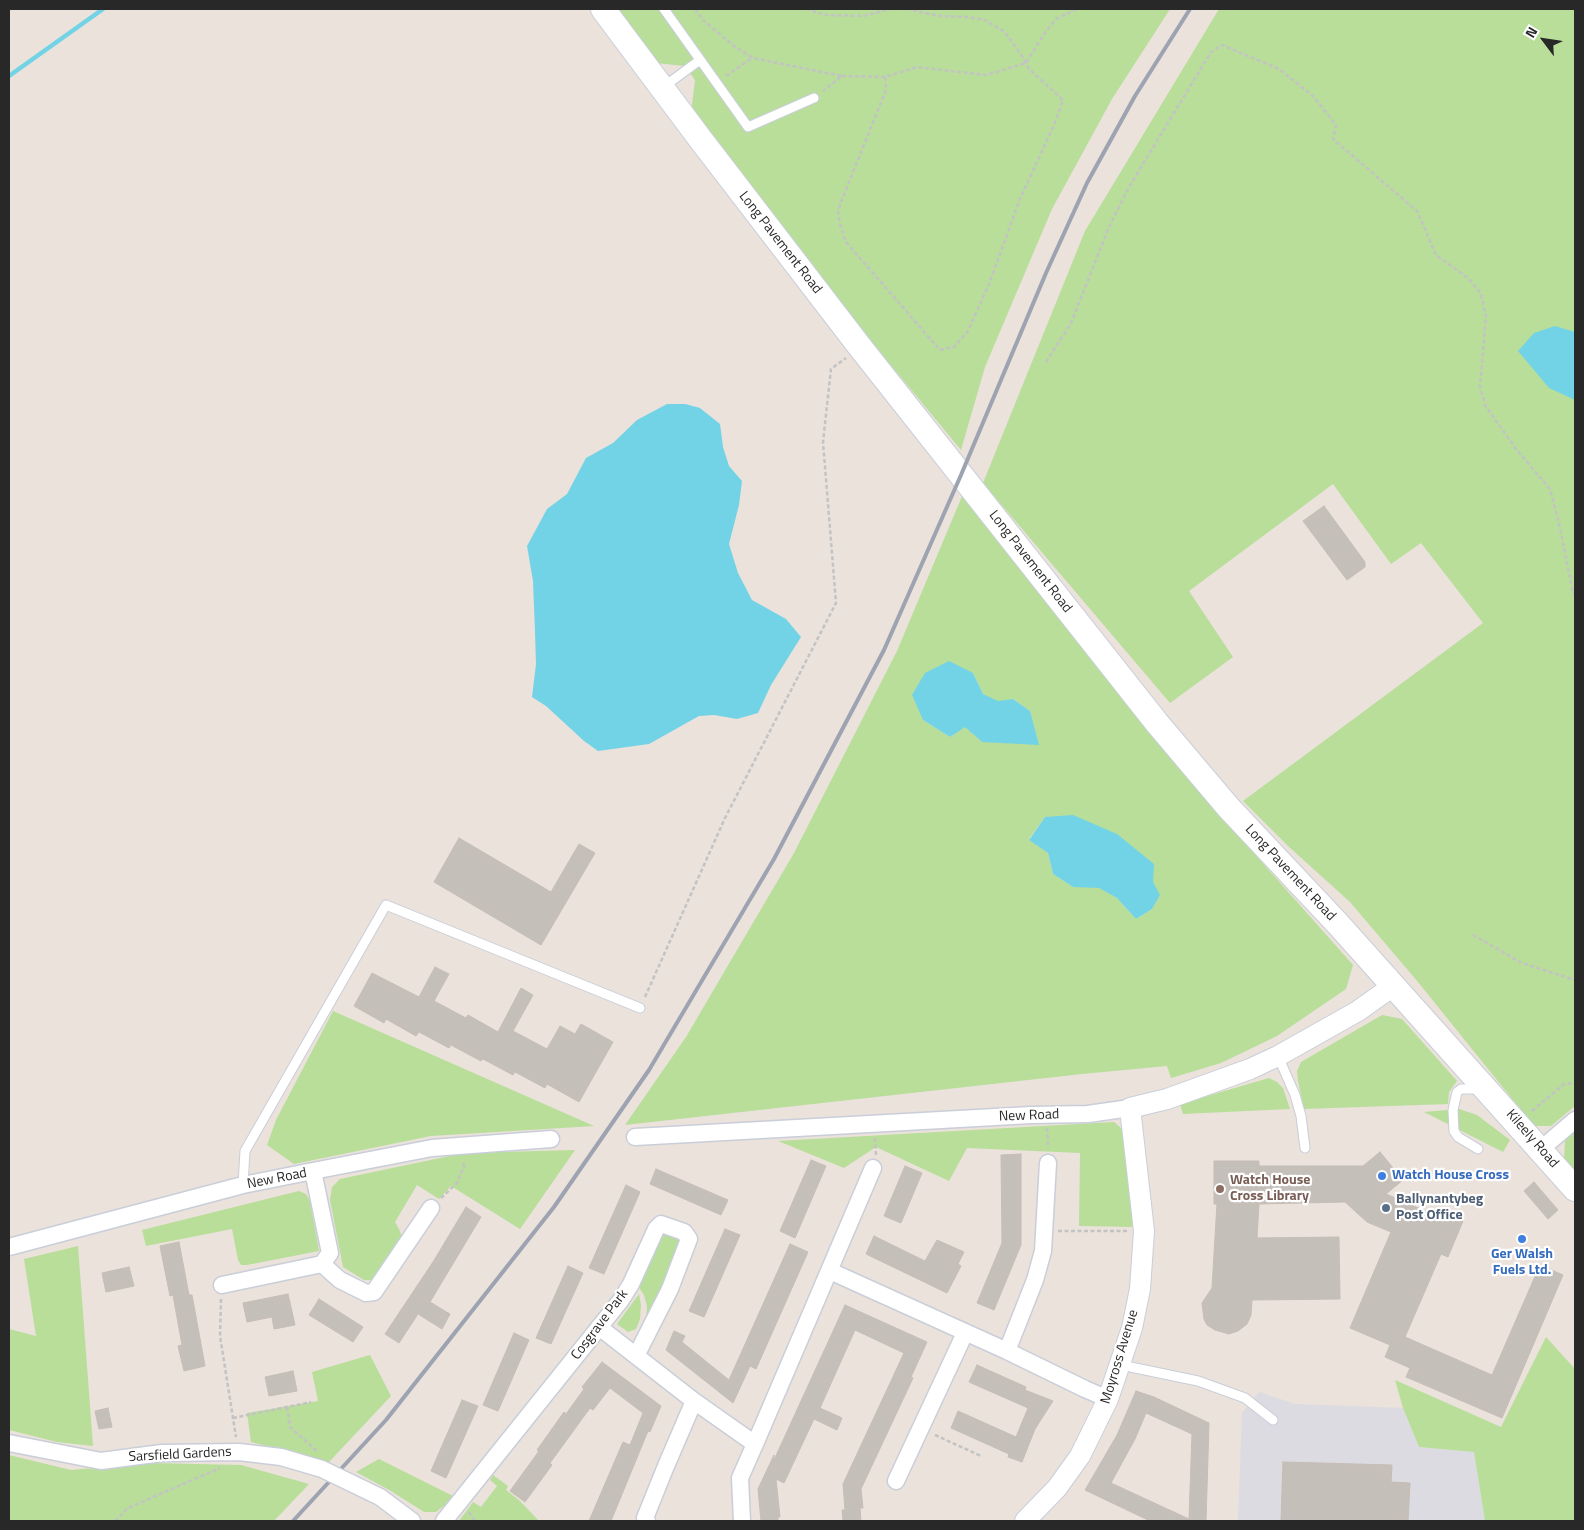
<!DOCTYPE html>
<html>
<head>
<meta charset="utf-8">
<style>
  body { margin:0 }
  #map { position:relative; width:1584px; height:1530px; overflow:hidden; background:#eae2db; font-family:"Titillium Web",sans-serif }
  canvas { display:block }
  .frame { position:absolute; inset:0; border:10px solid #282828; pointer-events:none }
  .north { position:absolute; left:1519px; top:15px; width:50px; height:50px; -webkit-text-stroke:4px #fff; paint-order:stroke; rotate:301deg; font-size:14px; font-weight:700; line-height:20px; text-align:center; color:#282828 }
  .north::after { content:''; display:block; margin:auto; width:18px; height:22px; background:#282828; clip-path:polygon(50% 0,100% 100%,50% 72%,0 100%) }
</style>
</head>
<body>
<div id="map">
<canvas width="1584" height="1530"></canvas>
<div class="frame"></div>
<div class="north">N</div>
</div>
<script>
const ctx = document.querySelector('canvas').getContext('2d');
ctx.lineJoin = 'round';
function paint(path, color) {
  ctx.fillStyle = color;
  ctx.fill(path, 'evenodd');
}
function toPath(rows) {
  const path = new Path2D();
  for (const r of rows) {
    path.moveTo(r[0], r[1]);
    for (let i = 2; i < r.length; i += 2) path.lineTo(r[i], r[i + 1]);
  }
  return path;
}
function trace(path, color, width, dash) {
  ctx.strokeStyle = color;
  ctx.lineWidth = width;
  ctx.lineCap = dash ? 'butt' : 'round';
  ctx.setLineDash(dash || []);
  ctx.stroke(path);
}
function drawText(font, color, halo, rows, align = 'center') {
  ctx.font = font + ' "Titillium Web",sans-serif';
  ctx.lineWidth = 4.5;
  ctx.setLineDash([]);
  ctx.textBaseline = 'middle';
  ctx.strokeStyle = halo;
  ctx.fillStyle = color;
  for (const [text, x, y, turn = 0] of rows) {
    ctx.save();
    ctx.translate(x, y);
    ctx.rotate((+turn || 0) * Math.PI / 180);
    ctx.textAlign = isNaN(turn) ? turn : align;
    if (halo) ctx.strokeText(text, 0, 0);
    ctx.fillText(text, 0, 0);
    ctx.restore();
  }
}
paint(toPath([
  [1259,1392,1295,1404,1403,1408,1419,1447,1474,1452,1485,1521,1238,1521,1242,1413]
]), '#dcdbe2');
paint(toPath([
  [618,9,1170,9,1112,99,1052,209,985,367,961,450,832,294,691,113,695,80,685,66,655,63],
  [1219,9,1575,9,1575,1106,1551,1126,1534,1126,1418,982,1350,902,1288,846,1243,801,1483,623,1421,543,1391,564,1333,484,1189,591,1233,657,1170,703,983,483,1085,231],
  [963,494,1196,788,1353,965,1346,989,1277,1036,1221,1063,1171,1078,1167,1066,1082,1074,625,1125,686,1037,794,853,897,651],
  [973,673,983,694,998,702,1013,699,1030,711,1033,726,982,742,965,726,950,737,923,720],
  [1045,817,1152,909,1136,919,1117,898,1099,887,1073,887,1053,874,1048,853,1029,839],
  [333,1011,594,1126,431,1136,294,1164,267,1145,276,1120],
  [1382,1015,1402,1019,1457,1081,1449,1092,1448,1104,1304,1109,1298,1081,1297,1071,1301,1062],
  [1269,1078,1277,1082,1283,1088,1290,1109,1183,1114,1180,1104],
  [1459,1109,1477,1115,1510,1140,1503,1152,1424,1112],
  [1114,1122,1128,1134,1135,1198,1132,1227,1079,1226,1080,1153,967,1148,949,1181,876,1147,844,1168,778,1141],
  [1575,1130,1575,1175,1564,1161,1565,1141],
  [575,1150,520,1229,451,1186,439,1199,417,1185,395,1222,399,1229,402,1237,373,1280,364,1280,343,1267,330,1200,332,1187,340,1179,464,1153],
  [299,1191,306,1194,310,1201,319,1251,247,1265,241,1265,238,1260,232,1229,146,1246,142,1230],
  [662,1234,674,1237,681,1243,646,1322,647,1306,644,1295,638,1286],
  [78,1246,93,1446,57,1442,9,1430,9,1329,36,1336,24,1259],
  [639,1294,641,1305,640,1319,636,1329,628,1332,617,1324],
  [1546,1337,1575,1369,1575,1521,1485,1521,1474,1452,1419,1447,1403,1408,1395,1380,1501,1427],
  [370,1355,391,1396,329,1462,251,1442,247,1413,318,1401,312,1372],
  [9,1455,71,1470,151,1463,241,1465,309,1484,274,1521,9,1521],
  [379,1459,455,1497,436,1512,424,1512,391,1491,356,1472],
  [493,1475,508,1486,506,1490,519,1500,539,1521,459,1521,473,1502,481,1507,497,1486,490,1480]
]), '#b8de9a');
paint(toPath([
  [1555,326,1575,332,1575,400,1549,388,1518,351,1534,333],
  [667,404,685,404,700,408,720,424,723,447,729,466,742,481,739,505,729,544,738,573,752,600,786,619,801,637,771,685,758,713,737,719,714,715,699,716,649,744,598,751,584,741,546,706,532,697,536,664,535,632,533,581,527,546,547,509,567,494,586,458,613,443,637,420],
  [949,661,973,673,983,694,998,701,1013,699,1030,711,1039,745,982,742,965,727,950,737,923,720,912,695,925,673],
  [1073,815,1117,834,1154,864,1153,882,1160,895,1152,909,1136,919,1117,898,1099,888,1073,887,1053,874,1048,853,1029,840,1045,817]
]), '#73d3e6');
trace(toPath([
  [9,76,103,9]
]), '#73d3e6', 4.5);
const building = toPath([
  [1324,506,1365,562,1365,567,1347,580,1303,521,1324,506],
  [459,838,551,892,579,844,595,853,541,945,434,882,459,838],
  [435,967,449,974,434,1001,466,1018,468,1015,498,1032,521,988,533,995,513,1031,547,1049,560,1026,575,1034,581,1024,613,1042,579,1102,547,1084,545,1088,515,1072,513,1075,483,1059,481,1061,451,1045,449,1048,419,1032,416,1036,386,1019,384,1023,354,1006,372,973,419,997,435,967],
  [1380,1152,1403,1180,1386,1194,1432,1214,1434,1209,1463,1221,1448,1257,1441,1254,1405,1337,1492,1375,1540,1265,1563,1275,1502,1418,1406,1377,1410,1368,1385,1357,1390,1345,1350,1328,1391,1232,1367,1222,1345,1202,1259,1204,1257,1238,1339,1237,1340,1299,1252,1300,1251,1315,1247,1324,1238,1331,1229,1334,1215,1330,1207,1325,1204,1319,1202,1303,1212,1288,1217,1204,1214,1204,1214,1161,1259,1161,1259,1166,1363,1166,1380,1152],
  [1021,1154,1021,1245,994,1310,977,1303,1002,1243,1001,1155,1021,1154],
  [811,1160,826,1166,795,1238,780,1231,811,1160],
  [905,1166,922,1173,901,1223,884,1216,905,1166],
  [656,1169,728,1200,721,1215,650,1184,656,1169],
  [1534,1182,1558,1210,1548,1219,1524,1191,1534,1182],
  [626,1185,640,1192,604,1274,589,1268,626,1185],
  [466,1207,481,1217,430,1302,450,1314,442,1329,418,1314,399,1343,385,1334,433,1262,466,1207],
  [725,1229,740,1235,704,1317,689,1311,725,1229],
  [874,1236,925,1261,937,1240,964,1252,958,1264,961,1266,947,1293,866,1254,874,1236],
  [179,1242,189,1295,192,1295,205,1366,184,1371,178,1346,182,1345,173,1295,170,1296,160,1246,179,1242],
  [790,1244,808,1252,756,1369,750,1366,733,1403,666,1350,674,1331,685,1336,682,1342,729,1380,790,1244],
  [568,1266,583,1273,551,1344,536,1338,568,1266],
  [129,1267,134,1286,106,1292,102,1273,129,1267],
  [288,1294,295,1325,274,1329,272,1317,247,1322,243,1303,288,1294],
  [319,1299,363,1327,353,1342,309,1315,319,1299],
  [845,1305,927,1342,911,1377,913,1378,861,1489,863,1508,860,1508,861,1521,843,1521,842,1510,845,1510,843,1484,904,1353,855,1330,820,1408,842,1418,837,1430,814,1419,784,1483,776,1479,780,1517,778,1517,778,1521,761,1521,758,1489,774,1455,774,1460,845,1305],
  [514,1333,529,1340,498,1411,483,1405,514,1333],
  [602,1362,661,1406,650,1432,648,1431,611,1521,589,1521,623,1442,630,1445,643,1413,610,1388,593,1410,590,1408,550,1463,552,1465,525,1502,510,1491,539,1451,537,1450,564,1412,566,1414,584,1389,582,1387,602,1362],
  [977,1365,1026,1387,1025,1390,1053,1401,1035,1429,1022,1462,1008,1457,1009,1454,951,1428,958,1411,1016,1437,1028,1408,969,1382,977,1365],
  [293,1371,297,1391,269,1396,265,1377,293,1371],
  [1136,1391,1154,1397,1209,1423,1206,1521,1150,1521,1085,1490,1117,1435,1136,1391],
  [1146,1413,1192,1434,1189,1519,1111,1483,1135,1439,1146,1413],
  [462,1400,478,1406,446,1478,431,1471,462,1400],
  [108,1408,112,1427,99,1429,95,1411,108,1408],
  [1283,1462,1392,1465,1391,1482,1410,1483,1408,1521,1281,1521,1283,1462]
]);
paint(building, '#c5bfba');
trace(building, '#c5bdb5', 1);
const service = toPath([
  [664,9,748,127,814,98],
  [662,88,700,60],
  [1278,1056,1295,1095,1301,1116,1305,1148],
  [1478,1149,1458,1137,1454,1131,1453,1110,1457,1092,1461,1089,1480,1089],
  [243,1185,245,1151,386,905,640,1008],
  [1121,1365,1198,1381,1245,1398,1273,1420]
]);
const minor = toPath([
  [635,1137,1031,1115,1088,1114,1130,1108],
  [1541,1149,1575,1120],
  [9,1247,243,1185,313,1171,432,1148,551,1139],
  [322,1264,340,1280,366,1293,374,1292,431,1208],
  [830,1271,1007,1351,1085,1389,1108,1399],
  [222,1285,322,1264,330,1253,313,1171],
  [599,1327,694,1401,755,1444,873,1168],
  [1007,1351,1035,1280,1043,1251,1048,1163],
  [9,1443,101,1461,162,1453,239,1452,281,1457,322,1469],
  [896,1481,965,1333],
  [349,1482,380,1497,412,1521],
  [444,1521,621,1300,631,1284,656,1229,661,1224,684,1232,689,1239,670,1289,636,1356],
  [647,1521,645,1518,666,1466,694,1401],
  [742,1521,740,1478,755,1444]
]);
const tertiary = toPath([
  [1025,1521,1057,1488,1080,1456,1108,1399,1132,1328,1140,1289,1144,1231,1130,1108,1167,1099,1250,1069,1278,1056,1358,1011,1393,986]
]);
const secondary = toPath([
  [603,9,701,140,860,347,1157,723,1228,807,1338,924,1575,1189]
]);
trace(service, '#c9ced9', 11);
trace(minor, '#c9ced9', 19);
trace(tertiary, '#c9ced9', 22);
trace(secondary, '#c9ced9', 26);
trace(toPath([
  [695,9,704,21,734,46,753,58,842,76,823,91],
  [806,9,826,15,863,16,891,9],
  [726,76,752,58],
  [842,76,885,77,917,67,986,75,1026,63,1044,34,1056,19,1077,9],
  [885,77,886,90,841,202,838,213,840,224,846,242,940,350,954,347,968,331,989,284,1020,199,1054,125,1063,100,1029,69,1022,56,1005,32,985,20,967,17,939,16,907,9],
  [1046,362,1071,323,1109,227,1129,187,1211,52,1222,45,1279,69,1314,97,1336,125,1333,139,1417,211,1436,255,1468,278,1481,294,1486,316,1480,387,1486,407,1517,450,1550,489,1559,523,1573,593,1575,596],
  [1473,935,1522,963,1575,980],
  [645,997,725,818,836,603,823,442,831,369,846,358],
  [1532,1111,1564,1084,1575,1083],
  [1047,1128,1048,1148],
  [875,1138,876,1155],
  [441,1198,457,1183,464,1166,463,1161],
  [1058,1231,1128,1231],
  [221,1299,220,1336,236,1437],
  [287,1407,290,1427,318,1452],
  [233,1418,311,1402],
  [935,1435,981,1456],
  [469,1512,475,1521],
  [115,1521,128,1508,220,1468]
]), '#c3c3c3', 2.5, [4, 2.5]);
trace(service, '#fff', 9);
trace(minor, '#fff', 16);
trace(tertiary, '#fff', 20);
trace(secondary, '#fff', 24);
trace(toPath([
  [293,1521,386,1420,554,1207,649,1070,774,859,884,650,961,475,1046,273,1087,183,1135,96,1190,9]
]), '#9ea3b1', 4);
const minorBridge = toPath([
  [322,1469,349,1482]
]);
trace(minorBridge, '#c9ced9', 19, []);
trace(minorBridge, '#fff', 16);
for (const [x, y, r, color] of [
  [1382,1176,5,"#3f7fe0"],
  [1220,1189,5,"#8d6e63"],
  [1386,1208,5,"#5c6f8a"],
  [1522,1239,5,"#3f7fe0"]
]) {
  const dot = new Path2D();
  dot.arc(x, y, r, 0, 2 * Math.PI);
  ctx.fillStyle = color;
  ctx.fill(dot);
  trace(dot, '#fff', 2);
}
drawText('14px', '#282828', '#fff', [
  ["Long Pavement Road",780,243,52],
  ["Long Pavement Road",1030,562,52],
  ["Long Pavement Road",1290,873,47],
  ["New Road",1029,1116,-2],
  ["Kileely Road",1532,1139,49],
  ["New Road",277,1179,-11],
  ["Cosgrave Park",600,1325,-53],
  ["Moyross Avenue",1120,1357,-73],
  ["Sarsfield Gardens",180,1455,-3]
]);
drawText('bold 14px', '#366cbe', '#fff', [
  ["Watch House Cross",1392,1176],
  ["Ger Walsh",1522,1255,"center"],
  ["Fuels Ltd.",1522,1271,"center"]
], 'left');
drawText('bold 14px', '#785e54', '#fff', [
  ["Watch House",1230,1181],
  ["Cross Library",1230,1197]
], 'left');
drawText('bold 14px', '#4e5e75', '#fff', [
  ["Ballynantybeg",1396,1200],
  ["Post Office",1396,1216]
], 'left');
</script>
</body>
</html>
